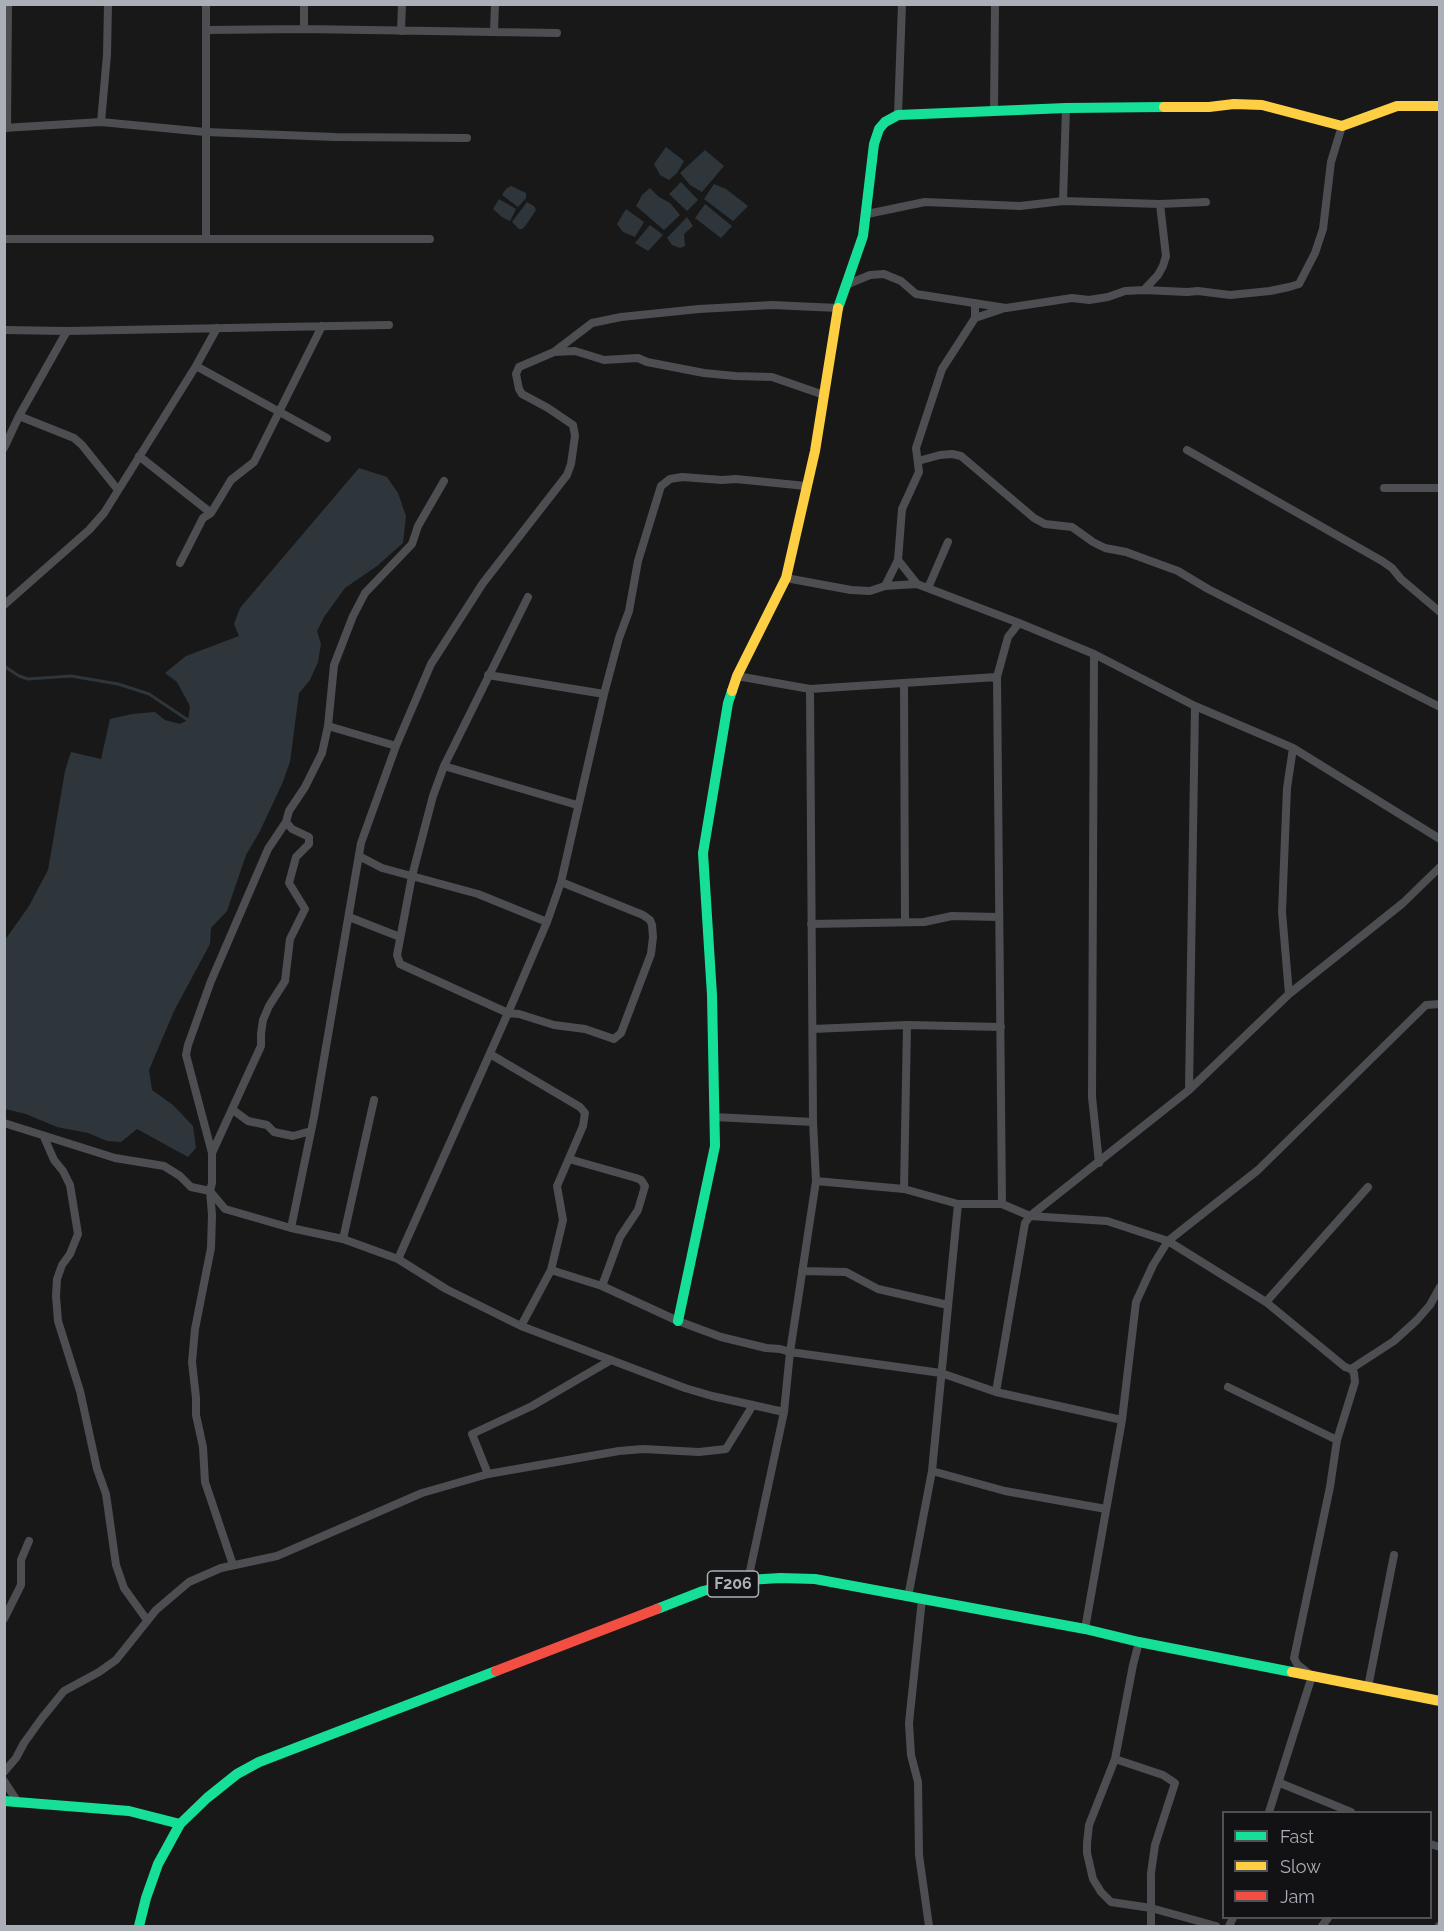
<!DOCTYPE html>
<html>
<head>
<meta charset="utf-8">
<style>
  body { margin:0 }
  #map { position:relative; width:1444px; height:1931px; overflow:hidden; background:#181818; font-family:Raleway,sans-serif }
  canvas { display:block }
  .frame { position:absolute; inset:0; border:6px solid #abafb8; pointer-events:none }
  .legend { position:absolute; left:1222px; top:1811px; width:210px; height:108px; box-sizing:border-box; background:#121214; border:2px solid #4f5156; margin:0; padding:8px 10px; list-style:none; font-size:18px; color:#abafb8 }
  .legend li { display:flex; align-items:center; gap:12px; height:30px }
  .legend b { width:30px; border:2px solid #4f5156 }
</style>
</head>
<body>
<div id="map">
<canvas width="1444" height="1931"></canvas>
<div class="frame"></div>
<ul class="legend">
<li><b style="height:8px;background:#16e098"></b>Fast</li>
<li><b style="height:8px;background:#ffcf43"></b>Slow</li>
<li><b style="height:8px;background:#f24e42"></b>Jam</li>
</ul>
</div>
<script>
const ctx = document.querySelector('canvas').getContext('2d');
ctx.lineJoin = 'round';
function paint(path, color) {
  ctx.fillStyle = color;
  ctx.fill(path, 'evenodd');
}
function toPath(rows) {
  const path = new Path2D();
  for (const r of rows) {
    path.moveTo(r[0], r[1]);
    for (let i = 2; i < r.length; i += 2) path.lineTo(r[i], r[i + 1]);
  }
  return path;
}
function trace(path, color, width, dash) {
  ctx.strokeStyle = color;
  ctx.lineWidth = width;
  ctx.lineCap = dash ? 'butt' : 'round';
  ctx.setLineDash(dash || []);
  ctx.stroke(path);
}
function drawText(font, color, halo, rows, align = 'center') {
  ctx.font = font + ' Raleway,sans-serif';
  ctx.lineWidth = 6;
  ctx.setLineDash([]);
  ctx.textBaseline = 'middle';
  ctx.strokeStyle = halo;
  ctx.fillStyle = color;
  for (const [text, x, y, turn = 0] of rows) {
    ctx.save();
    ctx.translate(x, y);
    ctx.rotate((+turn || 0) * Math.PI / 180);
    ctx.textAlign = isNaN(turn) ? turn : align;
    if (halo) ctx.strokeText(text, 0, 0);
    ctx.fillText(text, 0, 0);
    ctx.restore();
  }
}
paint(toPath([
  [666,147,684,161,677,173,669,180,660,175,654,164],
  [705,150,724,166,702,192,690,185,680,173],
  [681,182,698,200,687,211,669,194],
  [714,184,726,189,748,206,733,221,704,199],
  [511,186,526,193,526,198,518,207,502,195,506,189],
  [650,188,659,197,670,203,680,215,664,230,636,206,642,195],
  [499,199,516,209,510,221,502,217,493,209],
  [527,202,534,206,536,210,526,225,522,229,519,229,512,222],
  [705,204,732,226,721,238,695,218],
  [626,209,644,222,635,237,623,232,617,224],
  [687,217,693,226,684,234,685,246,680,248,672,245,667,238],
  [650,225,663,235,648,251,635,243],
  [359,468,387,477,398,493,406,516,403,543,377,566,345,588,324,617,317,631,321,644,318,662,310,680,299,693,290,762,282,784,260,831,246,855,227,911,211,928,210,944,174,1011,149,1070,152,1090,173,1105,193,1126,196,1148,188,1157,137,1129,121,1142,107,1141,88,1133,57,1127,26,1114,5,1109,5,940,29,906,48,870,65,771,71,752,101,759,110,719,132,714,155,712,165,720,180,724,188,720,190,706,177,682,165,673,186,656,239,636,234,624,240,608]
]), '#2e363b');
trace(toPath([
  [4,666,19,676,28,679,71,676,118,684,149,694,188,720]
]), '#2e363b', 3);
trace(toPath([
  [304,29,304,4],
  [206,30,304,29,557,33],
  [401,31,402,4],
  [494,31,495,4],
  [994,111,995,4],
  [898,115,902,4],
  [101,122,107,55,108,4],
  [4,128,101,122,205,132,335,137,467,138],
  [7,128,8,4],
  [1063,201,1066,108],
  [867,214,925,202,1020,206,1063,201,1160,204,1206,202],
  [206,238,206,4],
  [4,239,430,239],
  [848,284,870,275,884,274,901,281,916,294,1006,308,1072,298,1089,300,1108,297,1125,291,1144,290,1187,292,1198,291,1230,295,1270,291,1289,287,1299,284,1315,253,1323,229,1331,162,1342,126],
  [1144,290,1158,275,1163,266,1166,256,1160,204],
  [975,318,1002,309],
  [4,330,67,331,389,325],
  [554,352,575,351,604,360,638,358,647,362,704,373,735,376,772,377,824,395],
  [196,366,327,438],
  [19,416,74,438,82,445,118,490],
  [4,448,19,416,67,331],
  [1187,450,1382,561,1392,568,1401,579,1440,612],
  [139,456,211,513],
  [918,461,940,455,952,454,961,456,1034,518,1045,524,1072,527,1093,542,1105,548,1126,552,1178,571,1208,589,1440,707],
  [444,481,418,526,412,544,365,593,353,616,334,665,328,726,322,753,305,787,289,811,286,822,268,849,211,981,188,1045,186,1055,212,1153,212,1183,210,1191,225,1209,291,1228,343,1239,398,1259,446,1289,521,1326,685,1388,712,1396,784,1412],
  [1384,488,1440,488],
  [898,560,917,584],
  [180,563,203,518,211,513,231,480,254,462,322,326],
  [786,578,851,590,870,591,885,586,917,584,1019,623,1094,654,1195,706,1293,748,1440,839],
  [885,586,898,560,902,509,919,472,916,448,942,369,975,318,975,303],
  [928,588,948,542],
  [528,597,444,766,433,796,412,876,397,955,400,964,508,1013,519,1014,554,1025,585,1029,614,1039,621,1033,651,954,653,937,652,925,650,920,643,915,561,882],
  [4,605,89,530,104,513,196,366,217,328],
  [1094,654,1092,1097,1099,1163],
  [488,675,604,694],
  [737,676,810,689,997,677],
  [904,683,905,921],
  [328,726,396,746],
  [444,766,577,805],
  [359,856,382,868,478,894,547,922],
  [349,917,400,937],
  [811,924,924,922,952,916,999,917],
  [1289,994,1282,912,1287,788,1293,748],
  [813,1029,907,1025,1001,1027],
  [490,1054,580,1107,585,1113,583,1126,557,1186,563,1220,551,1270,521,1326],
  [1189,1090,1195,706],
  [233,1110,248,1121,267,1125,274,1132,293,1136,311,1131],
  [714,1117,813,1122],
  [4,1123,115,1158,164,1166,180,1176,191,1187,210,1191,212,1215,211,1248,195,1329,192,1362,196,1398,196,1415,203,1447,205,1482,233,1565],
  [44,1137,54,1160,63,1171,70,1185,78,1234,70,1254,62,1265,57,1279,56,1296,58,1321,80,1391,97,1469,106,1494,116,1565,124,1588,147,1620],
  [212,1153,261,1046,261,1034,263,1020,269,1006,285,981,290,939,305,909,289,883,296,857,309,844,309,837,292,829,286,822],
  [569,1159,636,1178,641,1180,645,1186,638,1210,620,1237,602,1286],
  [816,1181,904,1189,958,1204,1002,1204,1030,1216,1107,1221,1168,1241,1266,1302,1345,1367,1351,1369,1354,1373,1355,1382,1337,1440,1330,1487,1294,1658,1297,1664,1312,1676,1269,1812],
  [904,1189,907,1025],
  [1002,1204,997,677,1008,637,1019,623],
  [291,1228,314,1117,361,843,396,746,431,664,483,583,567,475,571,464,575,436,573,425,548,408,522,394,519,389,516,374,519,367,554,352,592,323,621,317,699,309,772,305,838,308],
  [343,1239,374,1100],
  [398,1259,508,1013,547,922,561,882,604,694,619,638,629,611,638,561,661,486,670,479,682,477,722,480,736,479,806,486],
  [551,1270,602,1286,678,1321,721,1337,766,1348,780,1349,790,1352,941,1373,996,1392,1122,1420],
  [802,1271,846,1272,878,1289,948,1305],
  [1266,1302,1368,1187],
  [1351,1369,1394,1341,1417,1320,1430,1305,1440,1287],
  [1228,1387,1337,1440],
  [996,1392,1025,1223,1030,1216,1189,1090,1289,994,1403,903,1440,867],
  [932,1471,1005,1491,1106,1509],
  [488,1474,472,1434,532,1406,611,1360],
  [748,1580,784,1412,790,1352,816,1181,813,1122,810,689],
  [908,1597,932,1471,958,1204],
  [922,1599,909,1723,911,1755,918,1782,919,1855,929,1926],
  [4,1619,21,1585,21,1560,29,1541],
  [1085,1629,1122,1420,1136,1302,1153,1265,1168,1241,1258,1170,1426,1005,1440,1004],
  [1139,1642,1133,1665,1115,1759,1163,1775,1175,1783,1155,1845,1151,1873,1151,1926],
  [1368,1687,1394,1555],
  [1115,1759,1089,1825,1087,1843,1087,1853,1093,1879,1101,1892,1111,1902,1151,1908,1216,1926],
  [4,1772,16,1758,24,1743,42,1718,64,1691,99,1672,116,1660,156,1610,189,1582,221,1568,277,1556,422,1493,488,1474,619,1451,643,1449,699,1452,726,1449,753,1405],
  [4,1781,17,1801],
  [1280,1783,1351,1812],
  [1430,1844,1440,1847],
  [1229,1926,1233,1918],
  [1322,1926,1328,1918],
  [1439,1926,1440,1926]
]), '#4d4e51', 8);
trace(toPath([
  [838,308,863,236,874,144,879,129,885,122,898,115,1066,108,1164,107],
  [678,1321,715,1146,712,995,703,853,728,703,732,691],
  [657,1609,703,1591,748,1580,780,1578,815,1579,1085,1629,1139,1642,1292,1672],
  [4,1801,129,1811,180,1824],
  [139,1926,146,1898,158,1864,180,1824,207,1798,237,1774,259,1762,496,1671]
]), '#16e098', 10);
trace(toPath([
  [1164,107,1209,107,1234,104,1262,105,1342,126,1397,106,1440,106],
  [732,691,737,676,786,578,815,451,838,308],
  [1292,1672,1440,1701]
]), '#ffcf43', 10);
trace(toPath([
  [496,1671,657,1609]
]), '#f24e42', 10);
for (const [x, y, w] of [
  [733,1584,51]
]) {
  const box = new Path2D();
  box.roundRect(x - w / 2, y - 13, w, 26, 4.5);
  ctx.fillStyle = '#121214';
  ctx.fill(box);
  trace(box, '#abafb8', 1.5);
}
drawText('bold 16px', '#abafb8', null, [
  ["F206",733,1584]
]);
</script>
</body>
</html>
